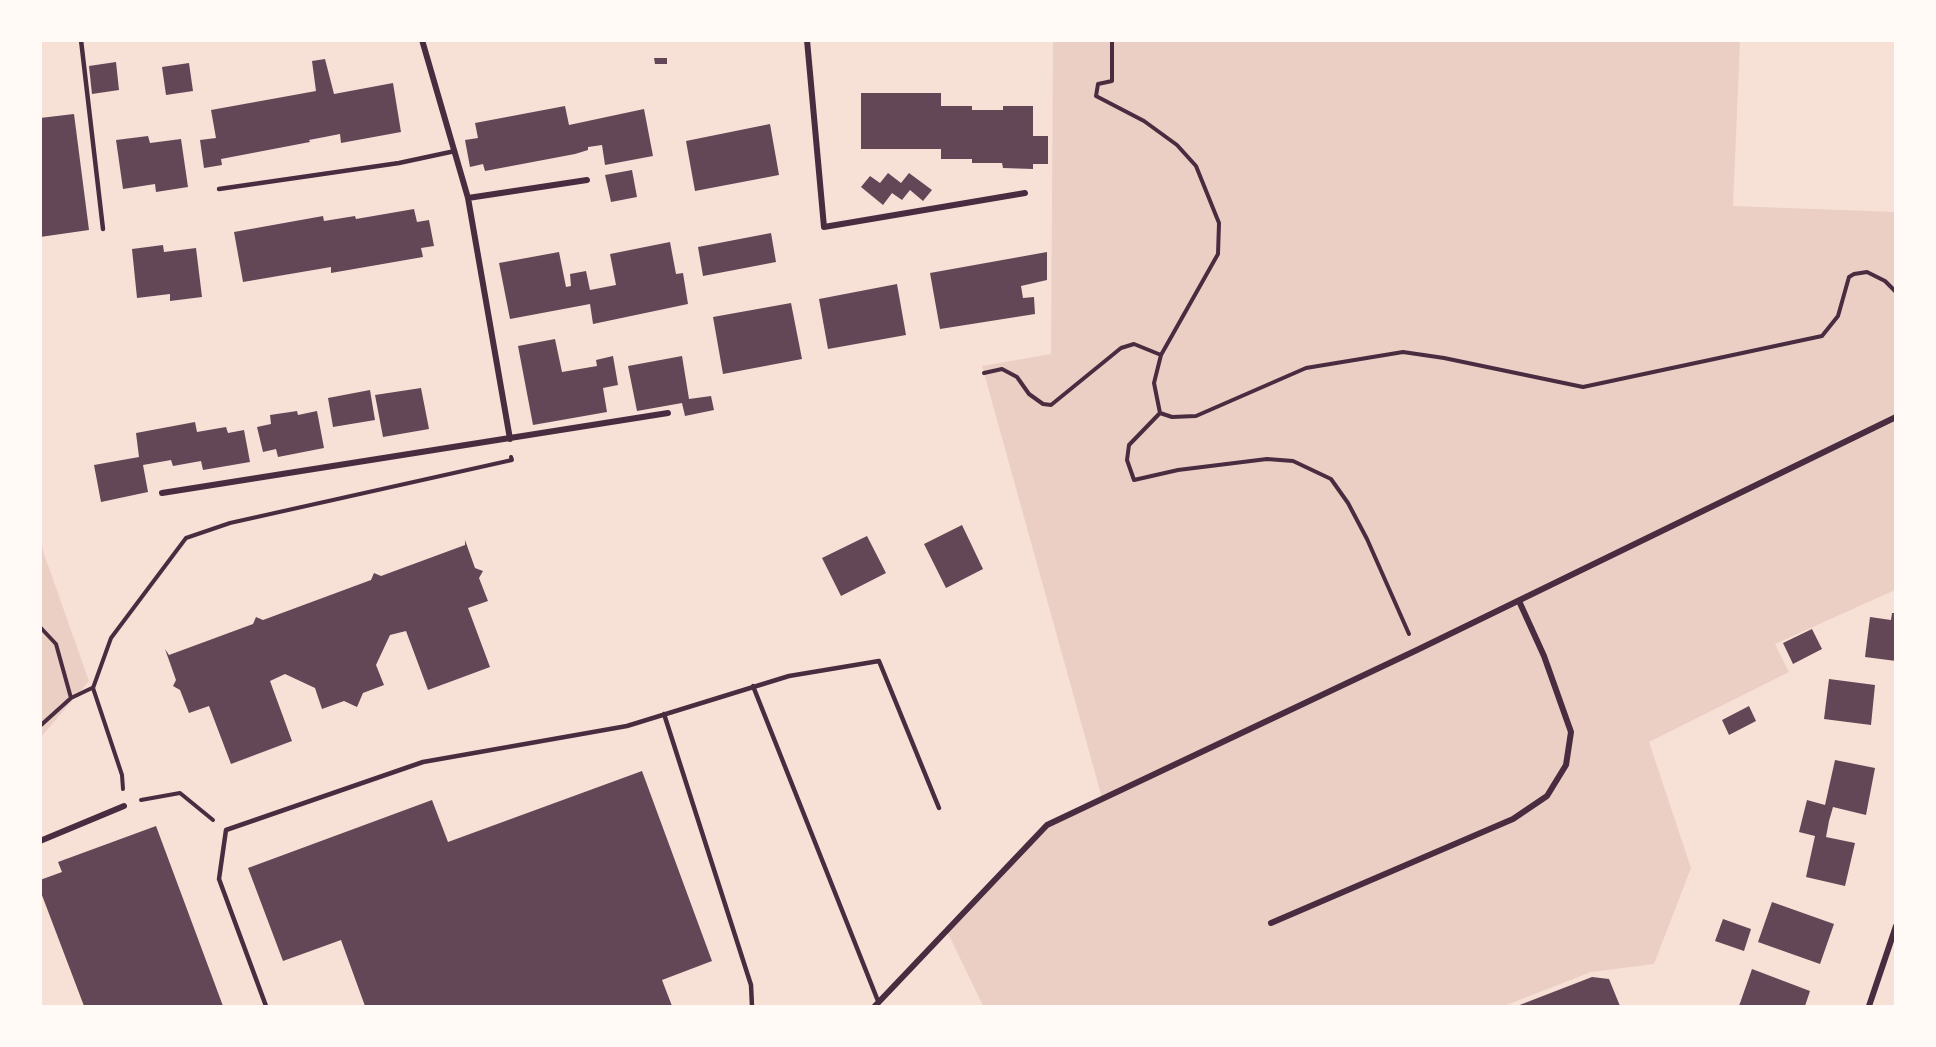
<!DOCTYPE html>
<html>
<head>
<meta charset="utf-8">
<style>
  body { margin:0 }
  #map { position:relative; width:1936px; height:1047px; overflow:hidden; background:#f7e1d7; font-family:"Asap Condensed",sans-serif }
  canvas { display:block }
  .frame { position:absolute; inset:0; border:42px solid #fffaf5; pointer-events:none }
</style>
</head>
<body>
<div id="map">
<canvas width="1936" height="1047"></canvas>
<div class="frame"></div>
</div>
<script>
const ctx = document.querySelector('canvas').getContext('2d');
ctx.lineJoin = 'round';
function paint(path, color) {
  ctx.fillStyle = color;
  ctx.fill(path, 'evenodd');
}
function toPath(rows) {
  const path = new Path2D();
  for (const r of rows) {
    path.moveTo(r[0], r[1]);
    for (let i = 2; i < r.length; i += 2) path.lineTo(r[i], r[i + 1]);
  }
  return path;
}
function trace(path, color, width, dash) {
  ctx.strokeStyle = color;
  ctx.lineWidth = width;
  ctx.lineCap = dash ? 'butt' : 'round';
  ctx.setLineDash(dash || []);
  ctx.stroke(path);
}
paint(toPath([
  [1053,41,1740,41,1733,206,1895,212,1895,590,1775,644,1789,672,1649,742,1691,868,1654,964,1591,972,1504,1006,983,1006,946,929,1047,825,1102,798,982,366,1051,354],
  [40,535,44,554,89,681,41,737]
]), '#ebcfc5');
paint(toPath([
  [654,58,667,58,667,64,655,64],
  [325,59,334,94,393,83,401,132,341,143,340,134,309,140,310,142,221,159,222,165,204,168,200,140,216,138,211,110,316,91,312,61],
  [116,62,119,90,92,94,89,66],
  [189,63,193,91,166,95,162,67],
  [861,93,941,93,941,106,972,106,972,110,1003,110,1003,106,1033,106,1033,136,1048,136,1048,164,1033,164,1033,169,1003,168,1002,163,972,163,972,159,941,159,941,149,861,149],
  [565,106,569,125,644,109,653,156,605,165,602,145,588,147,588,150,575,154,485,171,483,164,470,167,465,140,478,138,475,123],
  [74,114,89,230,40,237,40,118],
  [770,124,779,175,695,191,686,141],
  [148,136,150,143,181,139,188,187,156,192,155,184,123,189,116,140],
  [632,170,637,197,611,202,605,175],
  [888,173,901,183,909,173,932,190,923,201,910,190,902,200,892,193,883,205,861,187,870,176,880,183],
  [414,209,417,222,429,220,434,246,421,248,423,257,331,273,331,267,243,282,234,232,323,216,324,221,355,216,356,219],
  [771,233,776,262,703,276,698,247],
  [670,242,676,274,683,273,688,304,593,324,590,304,510,319,499,263,559,252,566,287,571,286,570,274,586,271,590,290,616,285,610,254],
  [163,245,164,252,196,248,202,297,170,301,170,294,137,298,132,249],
  [1047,252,1047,280,1021,286,1023,298,1034,297,1035,314,940,329,930,273],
  [897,284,906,335,828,349,819,299],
  [791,303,802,359,723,374,713,317],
  [555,339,562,372,597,366,596,360,613,356,618,385,603,388,607,412,533,425,518,346],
  [682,356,689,399,711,396,714,410,685,416,682,403,637,411,628,366],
  [421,388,429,429,383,437,375,395],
  [370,390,375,420,333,427,328,398],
  [297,411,298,415,317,411,324,448,278,457,276,449,263,452,257,427,271,424,270,415],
  [195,422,197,432,226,427,228,433,244,430,250,462,203,470,201,461,173,466,171,460,143,465,148,492,101,502,94,465,139,457,136,433],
  [962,525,983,569,946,588,924,544],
  [867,536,886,573,841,596,822,558],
  [465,540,475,568,483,571,479,578,488,601,468,608,490,667,428,690,406,631,390,635,376,665,384,685,363,693,357,707,344,701,322,709,315,688,285,674,270,681,292,741,231,764,209,706,189,713,180,690,173,686,176,680,165,649,169,655,253,624,256,617,263,620,371,580,374,573,381,576,465,545],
  [1892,613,1896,613,1896,661,1865,657,1870,617,1891,620],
  [1812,629,1822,649,1793,664,1783,643],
  [1829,679,1875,685,1871,725,1824,719],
  [1749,706,1756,721,1729,735,1722,720],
  [1835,760,1875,768,1866,815,1833,807,1829,821,1826,837,1855,843,1845,886,1806,877,1815,836,1799,832,1807,800,1825,805],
  [642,771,712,961,662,980,672,1006,365,1006,341,940,283,961,248,868,432,800,448,842],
  [156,826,223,1006,84,1006,40,890,40,880,62,872,58,862],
  [1772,902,1834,924,1820,964,1758,942],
  [1723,919,1751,929,1744,951,1715,941],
  [1752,969,1810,991,1805,1006,1739,1006],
  [1592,977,1609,979,1620,1006,1517,1006]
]), '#644757');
trace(toPath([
  [1112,40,1112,81,1098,84,1096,96,1144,121,1177,145,1196,166,1219,223,1218,254,1161,355,1154,383,1160,413],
  [984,373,1002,369,1017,377,1029,394,1043,404,1051,405,1121,348,1134,344,1161,355],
  [40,627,56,644,71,698],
  [1409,634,1367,539,1348,503,1331,479,1293,461,1267,459,1178,470,1134,480,1127,460,1129,445,1160,413,1172,417,1196,416,1306,368,1403,352,1444,358,1583,387,1822,336,1838,316,1849,277,1854,274,1867,272,1885,281,1896,292],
  [40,726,71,698,92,688],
  [123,789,122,775,93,688,111,638,186,538,230,523,512,460,511,457],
  [141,800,180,793,213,820]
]), '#4a2c40', 4);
trace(toPath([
  [81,40,103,229],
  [219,189,399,163,455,151],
  [753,686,878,1001],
  [664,714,751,985,752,1006],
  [266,1006,219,879,226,830,423,762,627,726,789,676,879,661,939,808]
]), '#4a2c40', 4.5);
trace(toPath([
  [422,40,468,198,510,439],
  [807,40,824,227,1025,193],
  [468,198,587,180],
  [162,493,668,413],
  [40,841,124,806],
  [1271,923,1513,819,1547,796,1566,765,1571,732,1544,656,1519,601],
  [875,1006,1047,825,1417,650,1896,417],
  [1869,1006,1896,926]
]), '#4a2c40', 6);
</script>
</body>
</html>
